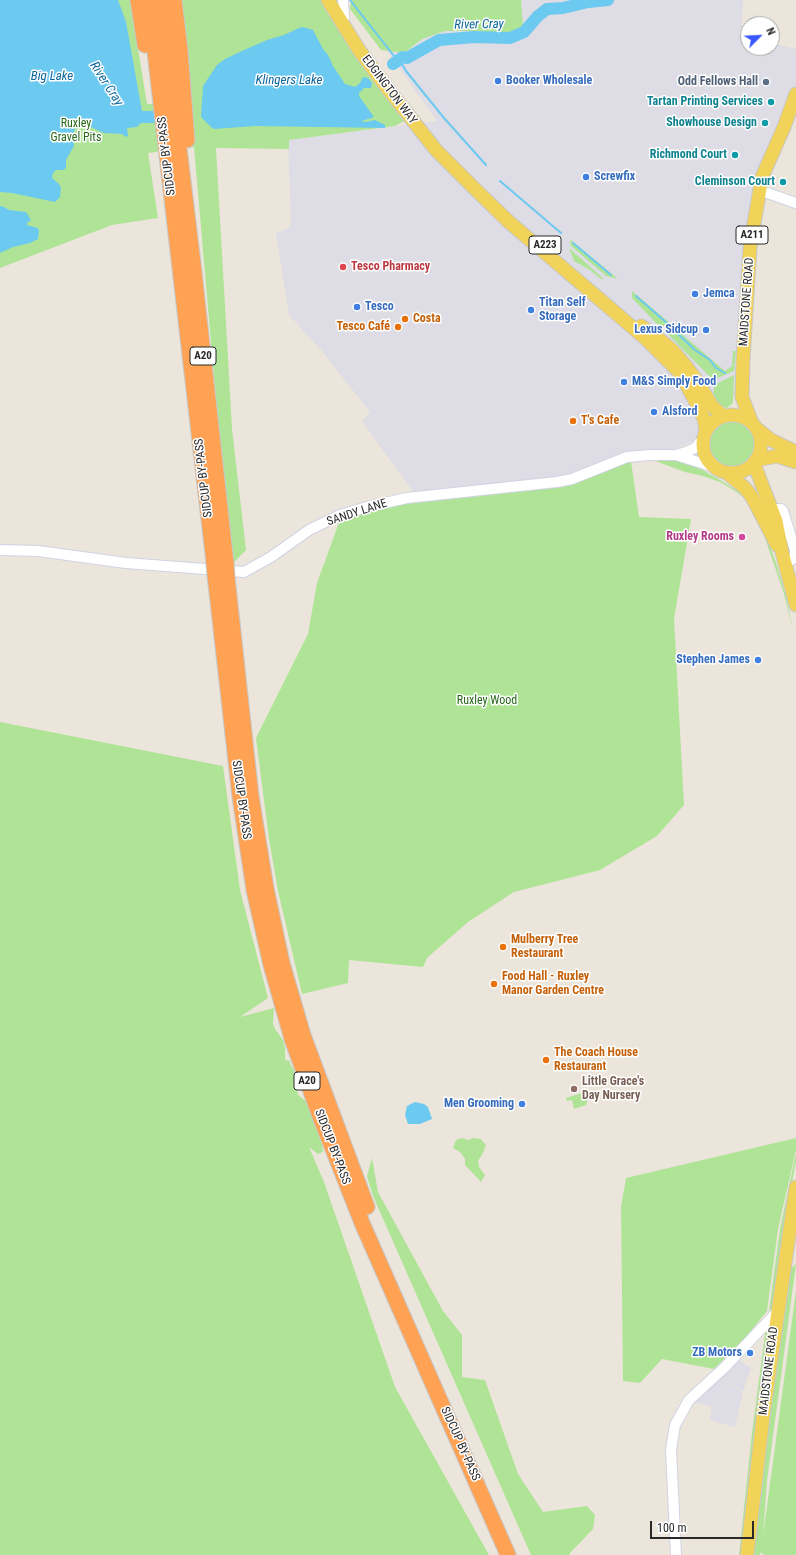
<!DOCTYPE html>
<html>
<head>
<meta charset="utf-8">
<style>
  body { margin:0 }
  #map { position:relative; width:796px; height:1555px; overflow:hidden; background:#ece5db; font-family:"Roboto Condensed",sans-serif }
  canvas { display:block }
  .north { position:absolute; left:740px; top:16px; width:40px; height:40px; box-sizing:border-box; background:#fff; border:1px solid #a9a9a9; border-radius:50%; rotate:66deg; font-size:11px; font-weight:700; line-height:16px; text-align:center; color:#292929 }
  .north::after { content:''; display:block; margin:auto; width:14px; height:18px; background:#3857fc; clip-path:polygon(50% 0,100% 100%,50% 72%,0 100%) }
  .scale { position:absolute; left:650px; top:1521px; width:104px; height:18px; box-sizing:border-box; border:2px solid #292929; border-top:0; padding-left:5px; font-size:12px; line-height:14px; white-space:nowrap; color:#292929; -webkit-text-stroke:3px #fff; paint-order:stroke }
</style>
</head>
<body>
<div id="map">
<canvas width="796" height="1555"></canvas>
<div class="north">N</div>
<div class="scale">100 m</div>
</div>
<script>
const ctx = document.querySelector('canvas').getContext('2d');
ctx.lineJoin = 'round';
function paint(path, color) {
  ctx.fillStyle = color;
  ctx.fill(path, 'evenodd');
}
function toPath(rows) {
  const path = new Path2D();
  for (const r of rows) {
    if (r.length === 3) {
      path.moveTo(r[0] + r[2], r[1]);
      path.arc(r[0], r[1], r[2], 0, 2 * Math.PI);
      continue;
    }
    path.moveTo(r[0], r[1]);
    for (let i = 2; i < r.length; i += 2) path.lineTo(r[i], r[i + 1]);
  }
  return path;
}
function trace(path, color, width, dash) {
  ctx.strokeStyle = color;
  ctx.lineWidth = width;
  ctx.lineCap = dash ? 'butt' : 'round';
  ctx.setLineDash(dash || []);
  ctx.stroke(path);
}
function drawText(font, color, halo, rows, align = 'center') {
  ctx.font = font + ' "Roboto Condensed",sans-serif';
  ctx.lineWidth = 3;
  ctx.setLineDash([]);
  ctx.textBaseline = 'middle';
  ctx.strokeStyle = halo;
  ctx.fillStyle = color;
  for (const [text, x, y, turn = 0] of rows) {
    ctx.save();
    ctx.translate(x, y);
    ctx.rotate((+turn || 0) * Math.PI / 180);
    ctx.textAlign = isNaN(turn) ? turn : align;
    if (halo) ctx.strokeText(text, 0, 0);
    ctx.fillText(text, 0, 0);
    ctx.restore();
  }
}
paint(toPath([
  [355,0,743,0,742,29,748,30,748,48,772,48,772,43,796,49,796,92,756,181,738,392,693,441,673,449,630,453,572,478,414,493,362,421,370,412,321,350,289,315,276,233,285,230,291,225,288,140,437,121,367,23],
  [739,1360,751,1368,743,1391,719,1377],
  [718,1377,743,1392,735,1427,710,1420,712,1407,695,1402]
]), '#dedce4');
paint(toPath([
  [0,0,130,0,147,104,190,104,180,0,321,0,355,53,406,120,395,126,289,140,289,149,216,148,232,429,246,550,234,562,219,434,194,147,148,153,158,218,112,225,0,268],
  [351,0,521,0,523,27,514,34,503,35,480,31,445,31,422,39,404,53,381,50,350,9],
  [571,240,618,279,606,276,570,245],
  [569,248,604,279,601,279,590,270,574,261],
  [632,291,672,325,664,326,657,324,632,298],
  [676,329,725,371,732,366,733,351,736,351,734,371,713,380,712,379,664,330,670,331],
  [734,375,733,403,727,408,718,406,713,399,714,385],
  [732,445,25],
  [671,458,695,464,709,474,717,478,739,492,750,502,769,543,776,563,786,596,793,631,784,594,761,526,750,502,735,491,720,482,703,476,685,472,650,459],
  [631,461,639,517,691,519,674,619,684,805,657,836,600,870,514,892,468,922,427,958,423,967,349,960,348,983,302,994,278,891,269,839,256,738,308,634,317,583,341,517,407,500,542,486],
  [0,722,223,766,240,890,268,998,240,1017,274,1008,273,1024,275,1029,283,1040,285,1048,285,1060,290,1061,290,1064,294,1070,294,1077,298,1095,307,1102,322,1144,323,1152,318,1154,309,1147,324,1182,395,1387,489,1555,0,1555],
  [585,1092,588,1099,586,1105,574,1109,572,1100,567,1101,566,1098],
  [462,1138,468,1140,473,1138,481,1139,486,1145,483,1153,478,1161,479,1167,485,1175,481,1182,465,1165,465,1159,460,1152,453,1148,456,1140],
  [796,1138,796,1150,778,1229,767,1311,745,1338,714,1369,662,1359,640,1383,623,1381,621,1207,626,1178],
  [796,1153,796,1161,780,1249,773,1306,769,1311,780,1229],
  [372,1158,378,1192,443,1311,462,1335,462,1377,485,1380,518,1474,543,1512,587,1506,595,1515,593,1529,570,1553,570,1555,531,1555,373,1196,367,1176],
  [796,1264,767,1481,763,1536,796,1291,796,1555,764,1555,761,1552,760,1555,752,1555,788,1271],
  [769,1326,740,1555,739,1555,752,1433,766,1327]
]), '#afe496');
paint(toPath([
  [0,0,118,0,126,22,142,111,148,118,145,119,137,127,127,128,128,136,126,137,122,134,104,133,82,123,77,125,72,136,74,146,66,160,66,168,63,170,56,170,53,173,52,178,59,184,61,188,60,197,55,202,12,193,0,192],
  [303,27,313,30,323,49,328,55,333,66,345,84,355,87,360,83,363,77,368,78,372,83,371,88,364,88,359,93,359,96,374,117,372,118,361,121,366,122,375,120,385,125,385,128,255,126,214,129,211,127,201,117,203,86,217,65,225,59,244,50,267,40,284,35,299,28],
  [0,206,4,207,9,210,26,212,31,220,27,223,27,225,38,228,39,231,38,239,30,243,13,247,0,253],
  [415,1102,424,1104,428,1107,432,1119,420,1124,408,1124,405,1115,407,1106]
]), '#6cc9f0');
trace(toPath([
  [350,0,394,56,403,57,402,64,406,71,444,118,486,165],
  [500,181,561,233],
  [573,243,611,275],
  [636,296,668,324],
  [676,332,695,350,710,360,716,368,725,373]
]), '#6cc9f0', 2);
trace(toPath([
  [393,64,403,57,407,58,439,40,474,37,510,38,524,32,538,16,547,9,563,8,588,2,608,0],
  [132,117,171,117]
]), '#6cc9f0', 12);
const minor = toPath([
  [343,0,344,18],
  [759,190,796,203],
  [676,455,714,467],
  [772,509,781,509,783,511,795,550,795,554,793,559,785,563],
  [0,550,38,551,126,563,244,572,271,557,309,530,340,515,367,507,407,498,557,482,572,479,627,457,650,455,676,455,686,452,695,448,702,440],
  [676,1555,671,1450,675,1425,689,1400,725,1367,777,1312]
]);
const major = toPath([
  [328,0,359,50,391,93,436,150,475,189,509,222,645,338,680,373,700,410,704,419,706,431],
  [641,326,654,335,672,350,686,366,699,384,712,406,723,416],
  [732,444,29],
  [752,423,742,397,743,360,750,247,762,177,784,127,796,94],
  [756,428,771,440,796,452],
  [756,460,777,456,796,462],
  [754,464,776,521,782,552,796,605],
  [727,473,745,488,752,497,777,545],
  [747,1555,764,1409,796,1187]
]);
const highway = toPath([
  [138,0,145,45],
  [149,0,214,563],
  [161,0,193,263,226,563],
  [174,0,180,50,187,140],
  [215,575,240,797,254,890,271,965,292,1039,321,1119,362,1223,508,1555],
  [227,577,251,796,266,888,282,963,303,1035,367,1207]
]);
trace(minor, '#d0d3e3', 12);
trace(major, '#c7c7c7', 15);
trace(highway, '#c7c7c7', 17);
trace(minor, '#fff', 10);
trace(major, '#f2d35a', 13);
trace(highway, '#ffa253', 15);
const highwayBridge = toPath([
  [214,563,215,575],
  [226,563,227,577]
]);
trace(highwayBridge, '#c7c7c7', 17, []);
trace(highwayBridge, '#ffa253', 15);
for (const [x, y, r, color] of [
  [498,81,4,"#3f7fe0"],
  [766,82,4,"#5c6f8a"],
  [771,102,4,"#0f9aa8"],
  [765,123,4,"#0f9aa8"],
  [735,155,4,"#0f9aa8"],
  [586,177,4,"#3f7fe0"],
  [783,182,4,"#0f9aa8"],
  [343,267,4,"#e0444e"],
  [695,294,4,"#3f7fe0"],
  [357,307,4,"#3f7fe0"],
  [531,310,4,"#3f7fe0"],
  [405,319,4,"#e8710a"],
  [398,327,4,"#e8710a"],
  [706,330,4,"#3f7fe0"],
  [624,382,4,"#3f7fe0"],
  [654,412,4,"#3f7fe0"],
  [573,421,4,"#e8710a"],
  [742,537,4,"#d1479c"],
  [758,660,4,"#3f7fe0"],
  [503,947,4,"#e8710a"],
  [494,984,4,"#e8710a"],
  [546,1060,4,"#e8710a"],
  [574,1089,4,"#8d6e63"],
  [522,1104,4,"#3f7fe0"],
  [750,1353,4,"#3f7fe0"]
]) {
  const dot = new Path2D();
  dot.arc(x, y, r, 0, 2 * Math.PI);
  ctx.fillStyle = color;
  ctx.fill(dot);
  trace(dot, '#fff', 1.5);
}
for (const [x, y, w] of [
  [752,235,32],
  [545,245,32],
  [203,356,26],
  [307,1081,26]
]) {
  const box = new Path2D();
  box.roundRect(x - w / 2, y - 9, w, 18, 3);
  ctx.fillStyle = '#fff';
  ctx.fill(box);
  trace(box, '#292929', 1);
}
drawText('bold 11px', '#292929', null, [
  ["A211",752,235],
  ["A223",545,245],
  ["A20",203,356],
  ["A20",307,1081]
]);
drawText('bold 12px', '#366cbe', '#fff', [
  ["Booker Wholesale",506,81],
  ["Screwfix",594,177],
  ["Jemca",703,294],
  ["Titan Self",539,303],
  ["Storage",539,317],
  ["Tesco",365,307],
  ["Lexus Sidcup",698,330,"right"],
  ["M&S Simply Food",632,382],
  ["Alsford",662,412],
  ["Stephen James",750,660,"right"],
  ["Men Grooming",514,1104,"right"],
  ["ZB Motors",742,1353,"right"]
], 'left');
drawText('bold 12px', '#4e5e75', '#fff', [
  ["Odd Fellows Hall",758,82]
], 'right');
drawText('12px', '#292929', '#fff', [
  ["EDGINGTON WAY",389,90,53],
  ["SIDCUP BY-PASS",167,156,-97],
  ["MAIDSTONE ROAD",747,302,-86],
  ["SIDCUP BY-PASS",204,478,-97],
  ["SANDY LANE",357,513,-18],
  ["SIDCUP BY-PASS",241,800,82],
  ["SIDCUP BY-PASS",332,1147,69],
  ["MAIDSTONE ROAD",769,1371,-83],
  ["SIDCUP BY-PASS",460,1444,66]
]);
drawText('bold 12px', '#0d838f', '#fff', [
  ["Tartan Printing Services",763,102],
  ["Showhouse Design",757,123],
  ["Richmond Court",727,155],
  ["Cleminson Court",775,182]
], 'right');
drawText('12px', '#276719', '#fff', [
  ["Ruxley",76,124],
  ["Gravel Pits",76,138],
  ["Ruxley Wood",487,701]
]);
drawText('bold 12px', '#be3a42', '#fff', [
  ["Tesco Pharmacy",351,267]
], 'left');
drawText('bold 12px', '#c56008', '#fff', [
  ["Costa",413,319],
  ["Tesco Café",390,327,"right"],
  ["T's Cafe",581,421],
  ["Mulberry Tree",511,940],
  ["Restaurant",511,954],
  ["Food Hall - Ruxley",502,977],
  ["Manor Garden Centre",502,991],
  ["The Coach House",554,1053],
  ["Restaurant",554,1067]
], 'left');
drawText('bold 12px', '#b23c85', '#fff', [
  ["Ruxley Rooms",734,537]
], 'right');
drawText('bold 12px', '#785e54', '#fff', [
  ["Little Grace's",582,1082],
  ["Day Nursery",582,1096]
], 'left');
drawText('italic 13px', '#0b669c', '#fff', [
  ["River Cray",479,25,-1],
  ["Big Lake",52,77],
  ["Klingers Lake",289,81],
  ["River Cray",106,84,57]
]);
</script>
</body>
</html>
